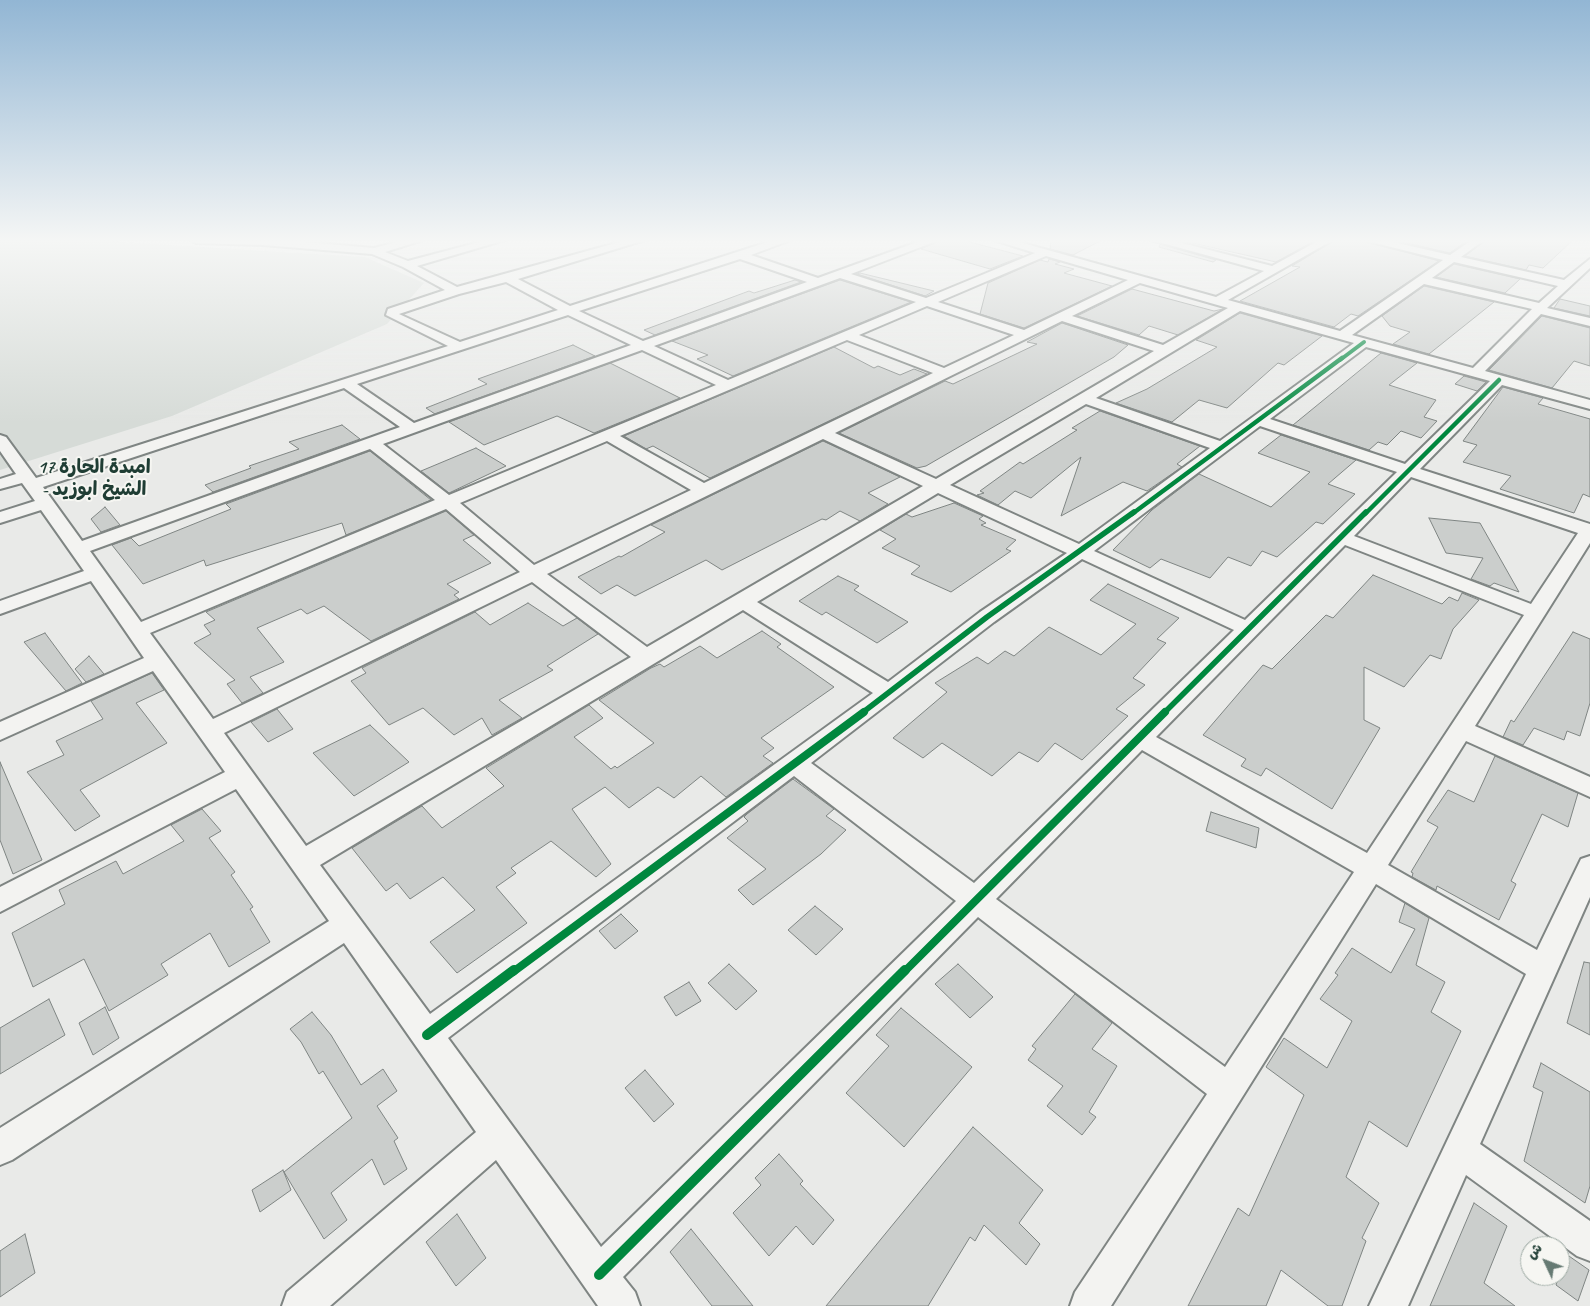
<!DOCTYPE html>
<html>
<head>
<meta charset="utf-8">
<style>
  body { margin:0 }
  #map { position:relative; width:1590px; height:1306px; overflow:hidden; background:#e9eae8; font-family:Caveat,"Playpen Sans Arabic",sans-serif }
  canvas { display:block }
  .north { position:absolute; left:1520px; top:1236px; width:50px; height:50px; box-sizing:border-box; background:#f6f6f2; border:1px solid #a0aca6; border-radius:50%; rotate:313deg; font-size:14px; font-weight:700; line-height:20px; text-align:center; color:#1f3d34 }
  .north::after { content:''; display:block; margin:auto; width:18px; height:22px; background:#667a73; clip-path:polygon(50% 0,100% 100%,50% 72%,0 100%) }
</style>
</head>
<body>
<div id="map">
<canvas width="1590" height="1306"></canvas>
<div class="north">ش</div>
</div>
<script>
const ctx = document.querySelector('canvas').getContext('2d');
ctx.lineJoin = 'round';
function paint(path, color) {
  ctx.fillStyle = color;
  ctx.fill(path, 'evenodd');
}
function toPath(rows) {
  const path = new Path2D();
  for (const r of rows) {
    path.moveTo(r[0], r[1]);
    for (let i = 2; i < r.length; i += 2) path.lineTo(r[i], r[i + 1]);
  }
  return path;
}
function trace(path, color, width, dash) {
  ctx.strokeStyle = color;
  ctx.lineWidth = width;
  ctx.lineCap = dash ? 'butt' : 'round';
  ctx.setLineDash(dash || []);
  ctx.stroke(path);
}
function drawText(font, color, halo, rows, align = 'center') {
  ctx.font = font + ' Caveat,"Playpen Sans Arabic",sans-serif';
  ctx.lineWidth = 4;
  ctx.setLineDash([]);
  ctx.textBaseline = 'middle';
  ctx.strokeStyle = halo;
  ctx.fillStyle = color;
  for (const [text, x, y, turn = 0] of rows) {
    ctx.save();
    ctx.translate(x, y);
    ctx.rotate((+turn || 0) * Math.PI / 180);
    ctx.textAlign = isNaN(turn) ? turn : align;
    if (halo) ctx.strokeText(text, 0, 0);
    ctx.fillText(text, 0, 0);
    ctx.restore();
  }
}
paint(toPath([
  [0,240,89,240,365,257,424,283,387,324,172,416,0,470]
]), '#d6dbd7');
const building = toPath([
  [941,240,962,240,1023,256,990,269,921,249,941,240],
  [1051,240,1102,240,1073,255,1050,249,1051,240],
  [1179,240,1316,240,1276,262,1179,240],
  [1335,240,1361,240,1439,261,1358,316,1351,314,1334,327,1240,301,1300,267,1292,266,1335,240],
  [1394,240,1468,240,1450,253,1394,240],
  [1486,240,1573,240,1543,268,1529,265,1526,270,1465,256,1486,240],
  [1160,244,1216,260,1213,262,1159,247,1160,244],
  [1049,259,1060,262,1055,264,1074,269,1064,273,1112,286,1024,328,980,314,988,283,1040,260,1048,262,1049,259],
  [1454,264,1520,279,1505,293,1436,277,1454,264],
  [860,273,934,291,925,296,857,274,860,273],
  [795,280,801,282,655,335,644,330,749,291,754,293,795,280],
  [840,280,911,302,733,376,697,359,708,355,672,341,840,280],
  [1424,286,1494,302,1429,354,1393,344,1410,332,1390,326,1382,316,1424,286],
  [1132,289,1214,311,1223,309,1178,335,1149,326,1139,335,1077,316,1132,289],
  [1560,299,1590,306,1590,316,1554,308,1560,299],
  [1240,313,1322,336,1284,365,1278,363,1227,408,1199,400,1172,422,1116,403,1147,389,1217,347,1196,340,1240,313],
  [1542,316,1590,328,1590,366,1574,361,1552,388,1489,370,1542,316],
  [1062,323,1128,345,1114,357,926,466,917,468,839,433,945,381,953,384,1037,344,1027,342,1062,323],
  [573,345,595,356,435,414,426,408,487,384,478,379,573,345],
  [834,347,874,368,878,366,900,375,914,369,927,374,710,478,653,446,646,449,624,436,834,347],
  [1381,353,1417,363,1389,385,1436,400,1424,417,1437,421,1421,438,1401,431,1387,445,1378,442,1369,450,1293,425,1381,353],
  [610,363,680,398,594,433,557,416,484,445,449,422,610,363],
  [1464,376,1486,382,1477,391,1455,384,1464,376],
  [1503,387,1543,398,1538,404,1590,419,1590,497,1583,494,1574,513,1500,489,1511,476,1463,462,1477,445,1463,441,1503,387],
  [1100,411,1200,446,1177,464,1182,467,1147,491,1123,482,1061,516,1081,457,1031,498,1015,491,998,505,977,495,984,493,980,491,1020,462,1023,464,1077,430,1072,428,1100,411],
  [342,425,360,439,213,492,205,485,251,468,249,466,299,449,289,442,342,425],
  [1281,435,1356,460,1328,484,1355,494,1323,524,1316,522,1277,557,1262,551,1251,566,1228,557,1210,578,1161,559,1150,568,1113,550,1152,510,1199,474,1271,507,1310,472,1258,453,1281,435],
  [823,441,900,477,868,493,888,504,860,521,840,511,826,520,822,519,722,570,706,560,635,596,617,585,601,594,578,577,619,556,621,557,665,532,651,525,823,441],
  [476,448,506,466,449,493,421,471,476,448],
  [370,451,431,500,346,535,342,523,206,566,204,560,143,584,112,545,131,538,139,546,231,509,226,504,370,451],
  [954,503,983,516,979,519,986,523,981,525,1016,540,1006,549,1011,551,951,592,911,574,920,566,882,548,896,539,880,530,906,514,912,517,954,503],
  [105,507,120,525,101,532,91,519,105,507],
  [446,511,474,535,463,540,491,563,447,584,459,592,454,595,459,599,371,641,324,606,307,614,301,609,257,628,284,662,250,677,263,693,242,703,227,684,235,680,194,643,211,634,204,625,215,620,206,612,446,511],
  [1429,518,1480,523,1519,592,1494,583,1490,586,1471,579,1483,558,1446,553,1429,518],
  [1373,575,1442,604,1449,597,1458,601,1462,593,1479,600,1453,629,1441,659,1430,655,1404,687,1364,667,1364,720,1380,728,1332,809,1266,768,1261,776,1241,766,1246,759,1203,735,1263,665,1272,669,1326,615,1333,618,1373,575],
  [838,576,859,586,854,590,908,622,877,643,826,612,822,615,799,601,838,576],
  [1108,584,1179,618,1157,639,1166,643,1133,678,1145,685,1116,709,1128,716,1082,760,1055,743,1038,762,1019,752,992,776,942,743,923,758,893,738,947,692,935,683,977,657,988,664,1005,651,1014,656,1049,627,1101,655,1136,624,1090,600,1108,584],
  [528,603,563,626,577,618,598,634,547,666,553,670,499,700,522,718,492,735,482,718,454,735,423,708,389,725,351,681,366,673,362,668,475,612,490,625,528,603],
  [762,631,781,644,777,647,834,687,761,738,774,748,763,756,773,763,726,797,701,776,674,798,658,787,629,808,605,787,572,809,611,864,596,877,551,841,511,868,516,873,496,887,527,923,457,973,430,942,475,910,443,877,410,899,397,883,386,891,352,848,422,806,442,828,504,786,486,768,589,705,603,718,574,737,611,769,615,766,617,768,654,743,599,700,651,668,660,664,664,667,700,646,717,658,762,631],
  [1573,632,1590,639,1590,703,1580,736,1567,731,1564,740,1534,728,1523,745,1503,737,1511,720,1514,722,1573,632],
  [45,633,82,683,66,691,24,642,45,633],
  [89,656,104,674,86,682,75,669,89,656],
  [152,673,164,690,136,703,167,743,80,790,100,816,75,831,27,772,64,755,56,741,103,719,91,701,152,673],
  [277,709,293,729,268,742,251,722,277,709],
  [370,725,409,762,354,796,313,753,370,725],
  [1495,756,1578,793,1568,827,1542,814,1511,881,1516,884,1499,920,1437,886,1436,890,1412,877,1413,873,1411,872,1438,827,1427,821,1448,790,1474,802,1495,756],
  [0,762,42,860,13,874,0,840,0,762],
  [793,779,834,809,826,816,846,830,821,854,753,905,738,890,766,869,727,838,748,821,744,817,747,814,793,779],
  [202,809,221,831,209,838,235,872,231,875,253,907,250,909,270,942,229,967,210,933,161,964,168,975,109,1011,84,959,33,987,12,933,65,904,59,890,116,861,123,874,184,841,171,825,202,809],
  [1211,812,1259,828,1256,848,1206,831,1211,812],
  [1405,903,1429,918,1416,965,1445,982,1431,1012,1461,1031,1407,1147,1369,1121,1346,1177,1379,1203,1362,1238,1366,1241,1342,1306,1328,1306,1281,1270,1266,1306,1188,1306,1238,1208,1249,1216,1304,1095,1266,1067,1284,1038,1327,1068,1352,1021,1320,999,1338,975,1335,973,1352,948,1391,973,1415,929,1399,922,1405,903],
  [815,906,843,929,816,955,788,930,815,906],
  [621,914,638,931,615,949,599,931,621,914],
  [1584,962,1590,963,1590,1035,1567,1023,1584,962],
  [729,964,757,991,736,1010,708,983,729,964],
  [958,964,993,997,970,1018,935,984,958,964],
  [689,982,701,1001,676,1016,664,997,689,982],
  [1075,994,1112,1023,1092,1049,1117,1066,1089,1112,1096,1117,1082,1135,1047,1106,1063,1086,1028,1060,1036,1049,1032,1046,1075,994],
  [49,999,65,1035,0,1074,0,1028,49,999],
  [105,1007,119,1038,93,1055,79,1023,105,1007],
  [901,1008,972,1067,904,1147,846,1093,889,1046,876,1035,901,1008],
  [312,1012,331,1035,361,1085,383,1069,397,1091,377,1106,398,1138,394,1141,407,1169,384,1185,372,1159,331,1193,347,1220,324,1239,284,1172,352,1118,323,1071,319,1074,301,1042,290,1029,312,1012],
  [1541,1063,1590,1092,1590,1186,1585,1203,1524,1161,1543,1092,1533,1087,1541,1063],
  [645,1070,674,1104,654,1122,625,1088,645,1070],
  [973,1127,1043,1190,1019,1223,1040,1244,1026,1265,984,1225,975,1241,970,1237,928,1306,826,1306,973,1127],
  [779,1154,803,1181,800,1184,834,1220,813,1245,796,1226,769,1256,733,1213,761,1185,755,1178,779,1154],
  [283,1170,291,1190,260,1212,252,1190,283,1170],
  [1474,1203,1507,1226,1484,1283,1515,1306,1430,1306,1474,1203],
  [457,1214,486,1258,456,1286,426,1242,457,1214],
  [691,1229,753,1306,712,1306,670,1252,691,1229],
  [25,1234,35,1273,0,1297,0,1251,25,1234],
  [1566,1254,1589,1270,1578,1301,1556,1285,1566,1254]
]);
paint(building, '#cbcecc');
trace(building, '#7f8583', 1);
const minor = toPath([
  [191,240,281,240,374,248,404,240,423,240,385,252,408,261,487,240,505,240,417,266,457,287,627,240,645,240,518,279,570,306,774,240,791,240,751,255,818,278,923,240,939,240,851,274,926,298,1035,253,994,240,1012,240,1216,297,1264,271,1151,240,1170,240,1272,266,1320,240,1333,240,1228,300,1340,331,1443,260,1363,240,1384,240,1450,255,1472,240,1484,240,1461,257,1564,280,1590,259,1590,268,1547,308,1590,318,1590,326,1541,314,1485,371,1590,400,1590,409,1502,385,1420,469,1590,524,1590,543,1475,726,1590,777,1590,797,1466,741,1388,865,1537,950,1581,859,1590,856,1590,897,1480,1144,1590,1221,1590,1261,1577,1256,1466,1175,1408,1306,1369,1306,1526,974,1376,884,1111,1306,1070,1306,1075,1292,1207,1094,978,917,623,1277,635,1292,640,1306,598,1306,496,1160,330,1306,282,1306,287,1292,476,1132,344,943,12,1160,0,1165,0,1128,329,921,236,789,0,912,0,887,225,772,153,671,0,740,0,722,144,658,91,581,0,614,0,601,84,571,41,510,0,523,0,512,35,501,22,483,0,489,0,479,16,474,0,451,0,435,6,437,36,478,448,346,386,315,388,309,445,290,403,267,372,254,263,245,196,243,191,240],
  [1046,256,1128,280,1024,330,938,302,1046,256],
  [740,259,807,282,643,341,579,311,740,259],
  [1454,262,1558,286,1539,303,1432,278,1454,262],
  [840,278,916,302,728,380,654,346,840,278],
  [506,282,558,310,460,342,399,314,459,294,506,282],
  [1140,283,1228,308,1163,345,1072,316,1140,283],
  [1424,284,1532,309,1473,368,1352,335,1424,284],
  [927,306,1014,335,944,368,859,335,927,306],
  [1240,311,1354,343,1220,441,1096,398,1240,311],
  [568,315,631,345,414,423,357,384,568,315],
  [1062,321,1154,351,936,479,835,433,1062,321],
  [847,340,933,373,704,483,620,436,847,340],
  [1366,347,1490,381,1405,464,1270,419,1366,347],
  [642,350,716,385,449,495,383,444,642,350],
  [344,388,400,427,82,541,43,487,344,388],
  [1086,404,1210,448,1079,544,950,485,1086,404],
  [1260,426,1397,472,1245,620,1094,551,1260,426],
  [823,439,923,486,647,647,547,574,823,439],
  [607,441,691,490,534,565,460,503,607,441],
  [370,449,435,500,141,622,90,551,370,449],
  [1411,477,1578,533,1531,604,1354,536,1411,477],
  [938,493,1067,553,980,612,888,682,757,602,938,493],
  [446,509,520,572,213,719,150,633,446,509],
  [1345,545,1524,615,1367,853,1156,737,1345,545],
  [1082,559,1234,630,974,883,811,763,994,622,1082,559],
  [532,582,631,657,306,846,224,733,532,582],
  [743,610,873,693,430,1014,320,865,743,610],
  [1142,750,1354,872,1225,1067,996,899,1142,750],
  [794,776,956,901,601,1247,448,1038,794,776]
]);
trace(minor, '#7f8583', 4);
paint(minor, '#f3f3f1');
trace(toPath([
  [1340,360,1364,342]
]), '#00873e', 4);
trace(toPath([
  [1132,514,1342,358],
  [1365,514,1499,380]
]), '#00873e', 4.5);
trace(toPath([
  [862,713,987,617,1134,512],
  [1164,713,1366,512]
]), '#00873e', 5.5);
trace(toPath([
  [513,972,864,712],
  [904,972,1165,712]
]), '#00873e', 8);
trace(toPath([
  [427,1035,514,970],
  [599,1275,905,970]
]), '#00873e', 10);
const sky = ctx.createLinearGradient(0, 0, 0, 423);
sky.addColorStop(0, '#92b6d4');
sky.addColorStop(0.57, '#f5f6f5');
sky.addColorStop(1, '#f5f6f500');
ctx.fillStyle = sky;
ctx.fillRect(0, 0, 1590, 423);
drawText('bold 19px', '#1f3d34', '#f6f6f2', [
  ["امبدة الحارة 17",94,468],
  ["- الشيخ ابوزيد",94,490]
]);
</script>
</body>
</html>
